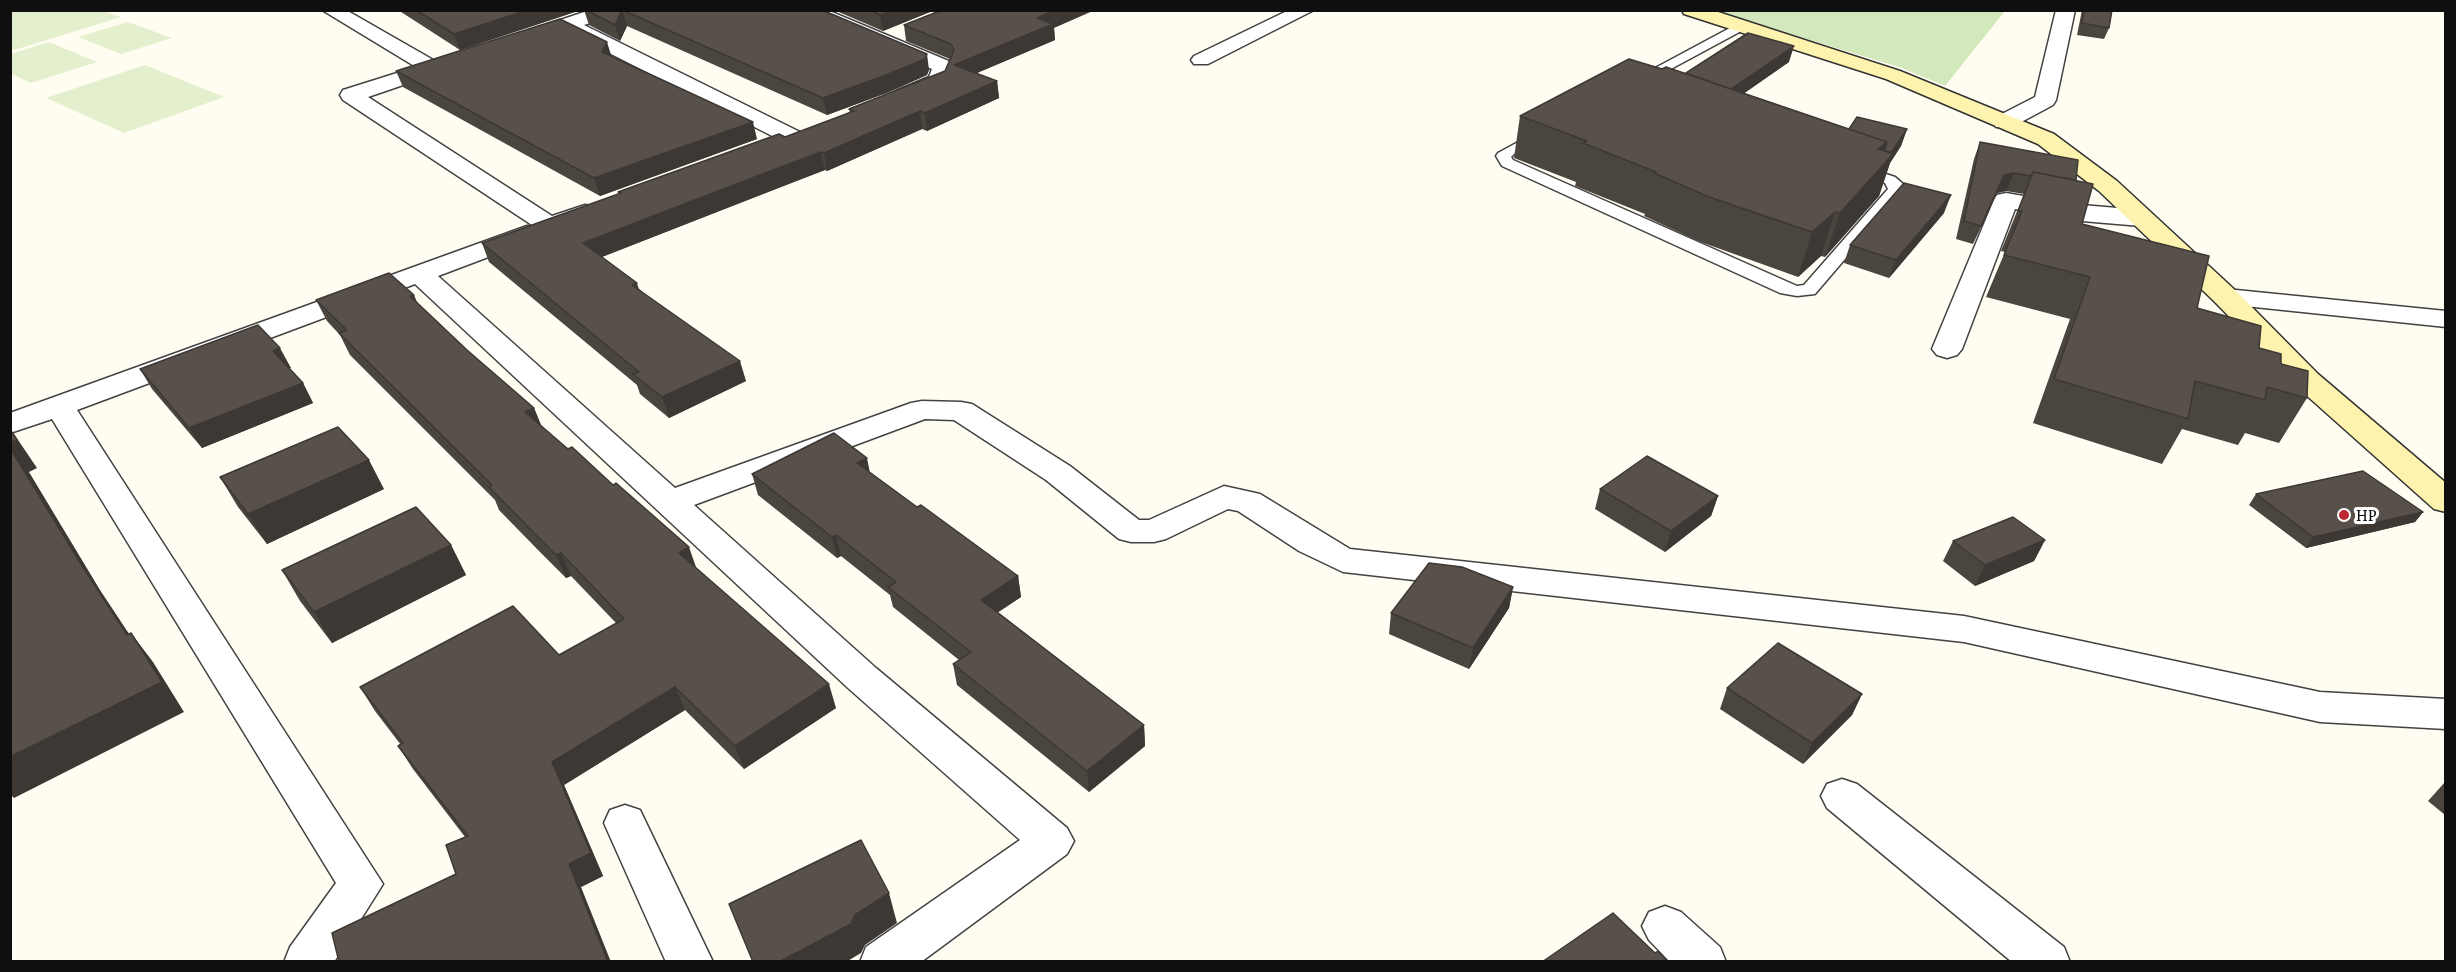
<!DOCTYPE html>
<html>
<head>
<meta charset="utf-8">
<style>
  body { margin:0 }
  #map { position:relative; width:2456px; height:972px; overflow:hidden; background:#fffcf1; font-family:"Crimson Pro",serif }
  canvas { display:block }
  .frame { position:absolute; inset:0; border:12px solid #0f0f0f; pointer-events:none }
</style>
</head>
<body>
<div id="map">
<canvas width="2456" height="972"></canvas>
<div class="frame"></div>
</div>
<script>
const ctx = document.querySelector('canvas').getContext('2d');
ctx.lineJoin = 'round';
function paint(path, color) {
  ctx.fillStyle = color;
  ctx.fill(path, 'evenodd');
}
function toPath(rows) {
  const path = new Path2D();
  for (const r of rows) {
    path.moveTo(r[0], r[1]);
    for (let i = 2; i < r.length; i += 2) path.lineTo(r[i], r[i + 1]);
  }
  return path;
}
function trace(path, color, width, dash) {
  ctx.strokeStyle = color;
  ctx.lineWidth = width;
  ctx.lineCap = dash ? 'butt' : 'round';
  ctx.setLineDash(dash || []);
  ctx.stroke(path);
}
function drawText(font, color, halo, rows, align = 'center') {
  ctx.font = font + ' "Crimson Pro",serif';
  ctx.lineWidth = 6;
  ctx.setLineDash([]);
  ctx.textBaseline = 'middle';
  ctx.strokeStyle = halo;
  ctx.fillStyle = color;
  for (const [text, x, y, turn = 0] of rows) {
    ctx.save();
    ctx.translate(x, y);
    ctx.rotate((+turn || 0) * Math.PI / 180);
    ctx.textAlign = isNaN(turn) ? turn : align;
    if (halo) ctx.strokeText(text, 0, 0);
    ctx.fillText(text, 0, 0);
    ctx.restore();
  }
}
paint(toPath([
  [1716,11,2005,11,1945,86,1902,68]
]), '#d4e9bb');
paint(toPath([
  [11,10,103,11,121,17,11,51],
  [128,22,172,38,121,54,78,37],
  [49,42,97,62,31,83,11,74,11,54],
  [145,65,224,97,124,133,46,98]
]), '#e4f0cd');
const service = toPath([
  [1741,22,1747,26,1745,29,1643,84,1633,84,1631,81,1741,22],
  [1542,129,1547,130,1549,133,1547,136,1515,153,1511,157,1513,160,1797,286,1804,285,1888,189,1885,183,1854,173,1851,170,1854,167,1859,165,1895,177,1903,184,1904,190,1815,294,1797,296,1780,293,1502,166,1496,156,1498,153,1542,129]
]);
const minor = toPath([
  [322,10,346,10,435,61,443,59,450,61,453,65,450,69,368,97,552,216,585,205,594,208,598,213,594,218,551,233,535,227,343,100,340,95,343,90,416,67,322,10],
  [590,10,620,10,618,14,584,25,800,132,803,137,800,142,792,144,784,142,566,31,526,44,519,42,516,38,519,34,590,10],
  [800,10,827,10,951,62,954,66,949,81,946,86,912,101,896,101,893,96,896,91,929,77,932,69,802,14,800,10],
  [1289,10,1314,10,1208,64,1194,64,1191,60,1194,56,1289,10],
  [2056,10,2075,10,2056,100,2053,105,2012,127,1996,127,1993,122,1996,117,2035,97,2056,10],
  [2006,193,2070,204,2141,210,2150,213,2154,218,2150,223,2141,226,2070,220,2015,209,1962,349,1957,355,1947,358,1937,355,1932,349,1994,200,1997,195,2006,193],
  [527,226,536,229,540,234,536,239,438,276,675,488,911,403,922,401,961,402,972,404,1070,466,1139,520,1149,520,1224,486,1260,494,1350,549,1964,616,2320,692,2446,699,2446,729,2320,722,1964,642,1343,572,1299,551,1238,511,1228,509,1166,539,1154,542,1131,542,1119,539,1046,480,954,420,925,419,694,505,876,668,1067,828,1074,841,1067,854,921,962,860,962,866,947,1020,840,848,688,415,284,77,410,383,884,334,962,284,962,290,947,336,883,52,419,10,433,10,413,527,226],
  [2226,289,2446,311,2446,327,2216,303,2212,297,2216,291,2226,289],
  [1842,779,1857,784,2064,947,2070,962,2012,962,1827,808,1821,796,1827,784,1842,779],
  [625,805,640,810,713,962,666,962,604,823,610,810,625,805],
  [1665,906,1681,912,1720,947,1726,962,1670,962,1649,940,1642,926,1649,912,1665,906]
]);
const secondary = toPath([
  [1682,10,1712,10,1900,71,2054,134,2117,181,2236,291,2318,374,2446,483,2446,512,2434,509,2296,386,2216,303,2099,191,2038,144,1886,79,1684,14,1682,10]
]);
trace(service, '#424242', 3);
trace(minor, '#424242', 3);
trace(secondary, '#313131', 3);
paint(service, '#fff');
paint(minor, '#fff');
paint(secondary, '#fdf3ae');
paint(toPath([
  [398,10,581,10,460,50],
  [584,10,822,10,929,70,927,75,889,92,827,115,627,26,620,41,589,25],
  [834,10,935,10,883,31],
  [2082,10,2112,10,2109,28,2104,39,2077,35],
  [904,25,1054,28,1055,40,976,73,997,81,999,98,927,131,922,129,827,171,825,170,777,188,602,257,746,381,669,418,640,394,637,385,489,262,482,243,619,194,618,192,785,137,850,113,849,109,945,71,950,59,906,41],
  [612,57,757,139,600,196,403,87,396,71],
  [1789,62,1744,93,1849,129,1907,129,1901,146,1890,163,1879,196,1825,257,1821,256,1798,277,1698,241,1644,216,1645,214,1575,186,1576,182,1514,158,1520,116,1662,69,1686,73],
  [1980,142,2076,180,2082,224,2197,308,2281,364,2307,398,2279,443,2245,433,2238,445,2182,429,2162,464,2033,423,2070,319,1986,297,2005,252,2001,251,2024,194,2006,191,1997,193,1973,244,1956,239,1974,159],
  [1944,213,1889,278,1844,263,1850,245],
  [316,300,418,304,467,350,534,408,541,425,696,568,836,708,744,769,685,710,564,785,603,876,581,887,456,874,465,837,413,769,398,746,401,745,375,711,360,687,559,655,616,623,571,576,566,578,538,550,499,510,495,500,350,355,340,335,327,321],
  [289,368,303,383,313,403,202,448,152,389,140,369,291,368],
  [870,472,917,507,1018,576,1021,597,998,612,1144,725,1145,746,1089,792,957,685,953,664,959,660,893,607,890,595,841,556,837,558,758,495,752,474],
  [220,477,384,489,267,544,238,507],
  [1600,489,1718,496,1711,516,1665,552,1595,509],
  [2256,494,2423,512,2415,522,2306,548,2249,505],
  [2045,540,2034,561,1975,586,1943,561,1953,541],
  [451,545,466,575,332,643,300,601,282,570],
  [1513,587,1509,608,1469,669,1389,634,1391,613],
  [1727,688,1862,694,1852,715,1803,764,1720,709],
  [2445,782,2445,815,2428,801]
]), '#4b4540');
paint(toPath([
  [528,10,581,10,460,50,454,34],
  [622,10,627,26,620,41,615,25],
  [892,10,935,10,883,31,880,15],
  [1056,10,1095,10,1054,28,1055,40,956,82,954,65,1037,18],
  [607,42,612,58,602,52],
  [1794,46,1789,62,1716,113,1720,96],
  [927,54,929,70,927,75,889,92,827,115,823,98],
  [997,81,999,98,927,131,925,113],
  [920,111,922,129,827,171,824,153],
  [753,122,757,139,600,196,594,178],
  [1907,129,1901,146,1890,163,1879,196,1825,257,1840,213,1878,149,1887,142,1890,155],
  [821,152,825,170,589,262,583,243],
  [2014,173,2006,191,1997,193,1973,244,2004,175],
  [1951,195,1944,213,1889,278,1896,260],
  [1835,212,1821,256,1798,277,1812,232],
  [637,283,643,303,632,285],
  [414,295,423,316,410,296],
  [280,348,291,368,283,371,273,351],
  [740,361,746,381,669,418,662,397],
  [303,383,313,403,202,448,189,428],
  [534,408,543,430,525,412],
  [10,428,37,468,29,472,100,590,149,664,127,635,79,561,10,448],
  [867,458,871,478,857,463],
  [369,460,384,489,267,544,248,514],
  [1718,496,1711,516,1665,552,1671,531],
  [2423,512,2415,522,2306,548,2313,537],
  [836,535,841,556,837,558,832,537],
  [2045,540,2034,561,1975,586,1985,565],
  [451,545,466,575,332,643,314,612],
  [689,547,697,570,679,553],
  [561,553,571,576,566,578,556,555],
  [1018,576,1021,597,985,621,981,600],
  [1513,587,1509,608,1469,669,1473,648],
  [131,633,153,662,184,712,14,798,10,794,10,757],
  [829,684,836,708,744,769,735,746],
  [675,687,685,710,564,785,603,876,581,887,611,962,608,962,569,864,552,762],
  [1862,694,1852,715,1803,764,1812,743],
  [1144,725,1145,746,1089,792,1087,771],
  [889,893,897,923,865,945,861,953,846,962,779,962,855,915]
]), '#3d3834');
const building = toPath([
  [416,10,528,10,454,34,416,10],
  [586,10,622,10,615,25,586,10],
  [622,10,822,10,927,54,925,59,886,75,823,98,622,10],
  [870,10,892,10,880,15,870,10],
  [942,10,1056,10,1037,18,1053,24,954,65,997,81,925,113,920,111,824,153,821,152,773,170,583,243,637,283,632,285,740,361,662,397,633,374,639,372,482,243,621,193,618,192,779,134,785,137,854,111,849,109,945,71,954,50,951,44,904,25,942,10],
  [2084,10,2112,10,2109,28,2082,23,2084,10],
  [560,19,607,42,602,52,753,122,594,178,396,71,560,19],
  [1748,33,1794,46,1731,89,1686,73,1748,33],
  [1629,59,1662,69,1666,67,1887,142,1878,149,1894,153,1840,213,1835,212,1812,232,1709,197,1654,173,1656,172,1583,143,1587,141,1520,116,1629,59],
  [1857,117,1907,129,1891,153,1884,151,1887,142,1849,129,1857,117],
  [1980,142,2078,160,2076,180,2033,172,2031,176,2014,173,2004,175,1981,226,1964,221,1980,142],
  [2033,172,2093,184,2082,224,2209,256,2197,308,2261,326,2259,348,2281,354,2281,364,2308,371,2307,398,2267,387,2265,400,2195,381,2188,419,2054,379,2090,277,2004,255,2022,211,2018,211,2033,172],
  [1904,183,1951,195,1896,260,1850,245,1904,183],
  [389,273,414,295,410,296,467,350,534,408,525,412,568,449,572,447,613,485,616,483,689,547,679,553,829,684,735,746,675,687,552,762,591,853,569,864,608,962,339,962,332,933,456,874,446,845,468,836,398,746,403,743,360,687,513,606,559,655,624,619,561,553,556,555,528,527,489,487,492,485,339,333,347,330,316,300,389,273],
  [258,325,280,348,273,351,303,383,189,428,140,369,258,325],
  [338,427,369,460,248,514,220,477,338,427],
  [10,430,17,440,10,443,10,430],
  [834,433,867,458,857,463,917,507,921,505,1018,576,981,600,1144,725,1087,771,953,664,971,652,888,587,896,582,836,535,832,537,752,474,834,433],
  [10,448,79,561,127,635,131,633,162,682,10,757,10,448],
  [1647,456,1718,496,1671,531,1600,489,1647,456],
  [2363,471,2423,512,2313,537,2256,494,2363,471],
  [416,507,451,545,314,612,282,570,416,507],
  [2013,517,2045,540,1985,565,1953,541,2013,517],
  [1429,563,1462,567,1513,587,1473,648,1391,613,1429,563],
  [1778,643,1862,694,1812,743,1727,688,1778,643],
  [861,840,889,893,855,915,851,924,779,962,753,962,729,904,861,840],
  [1613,913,1655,953,1658,951,1668,962,1542,962,1613,913]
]);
paint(building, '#57504b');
trace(building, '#3d3834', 1.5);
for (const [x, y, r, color] of [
  [2344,515,6,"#bd2933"]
]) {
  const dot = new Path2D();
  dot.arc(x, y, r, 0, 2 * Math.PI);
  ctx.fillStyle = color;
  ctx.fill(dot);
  trace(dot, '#fff', 2);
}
drawText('18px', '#0f0f0f', '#fff', [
  ["HP",2356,515]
], 'left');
</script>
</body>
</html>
